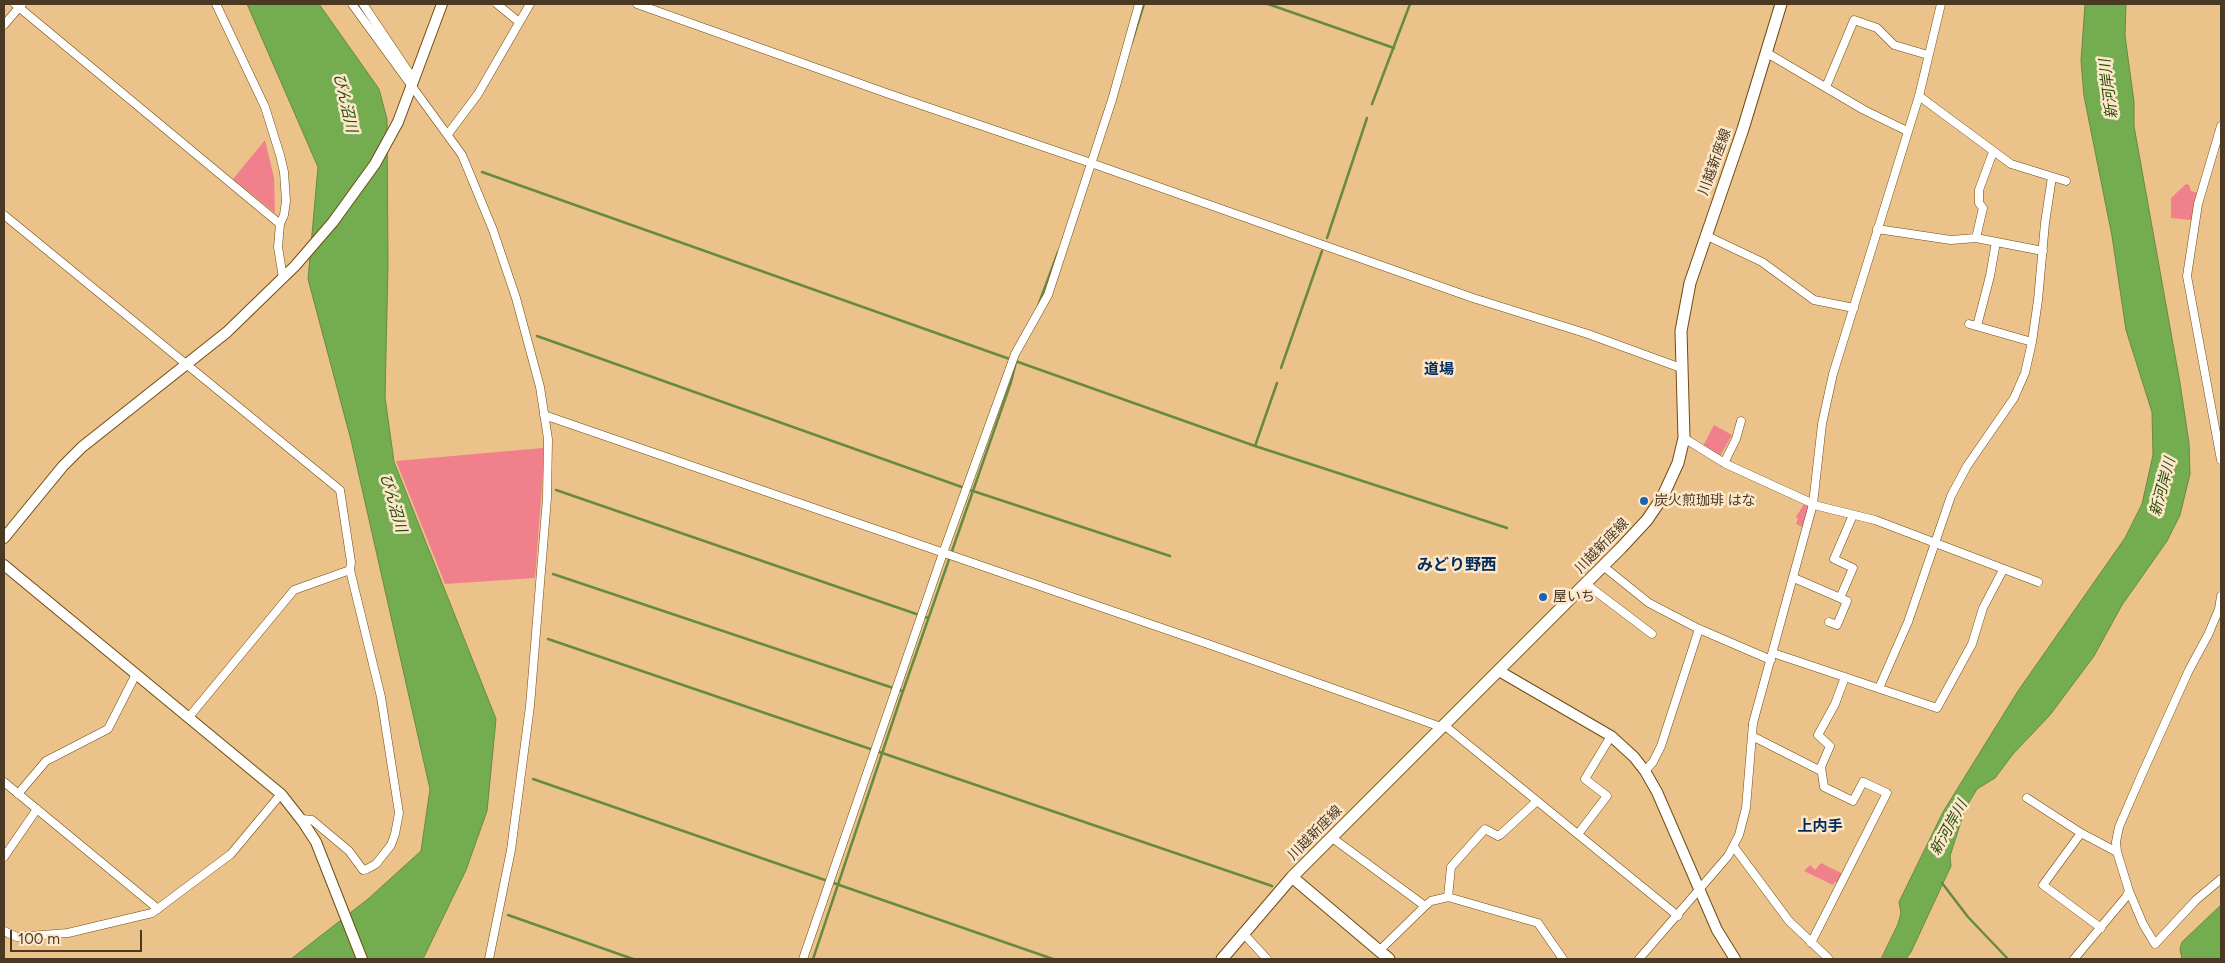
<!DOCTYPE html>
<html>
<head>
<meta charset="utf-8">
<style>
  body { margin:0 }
  #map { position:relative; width:2225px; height:963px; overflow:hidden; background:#ebc28a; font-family:Figtree,sans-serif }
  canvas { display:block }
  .frame { position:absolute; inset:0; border:5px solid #4a3922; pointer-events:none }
  .scale { position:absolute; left:10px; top:930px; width:132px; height:22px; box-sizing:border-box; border:2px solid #4a3922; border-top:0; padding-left:6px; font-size:15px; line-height:18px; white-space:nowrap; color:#4a3922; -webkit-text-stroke:4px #fce7cb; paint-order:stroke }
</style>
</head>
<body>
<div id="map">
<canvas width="2225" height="963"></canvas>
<div class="frame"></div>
<div class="scale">100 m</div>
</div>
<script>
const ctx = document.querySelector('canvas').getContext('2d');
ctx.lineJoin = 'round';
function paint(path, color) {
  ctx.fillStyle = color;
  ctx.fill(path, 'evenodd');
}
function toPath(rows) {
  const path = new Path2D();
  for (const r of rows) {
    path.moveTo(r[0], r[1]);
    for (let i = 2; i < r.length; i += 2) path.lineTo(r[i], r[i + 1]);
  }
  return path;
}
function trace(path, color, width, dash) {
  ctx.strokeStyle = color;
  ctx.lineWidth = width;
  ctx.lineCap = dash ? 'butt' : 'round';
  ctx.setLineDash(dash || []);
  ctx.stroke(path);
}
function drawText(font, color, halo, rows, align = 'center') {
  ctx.font = font + ' Figtree,"Noto Sans JP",sans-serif';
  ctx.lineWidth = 5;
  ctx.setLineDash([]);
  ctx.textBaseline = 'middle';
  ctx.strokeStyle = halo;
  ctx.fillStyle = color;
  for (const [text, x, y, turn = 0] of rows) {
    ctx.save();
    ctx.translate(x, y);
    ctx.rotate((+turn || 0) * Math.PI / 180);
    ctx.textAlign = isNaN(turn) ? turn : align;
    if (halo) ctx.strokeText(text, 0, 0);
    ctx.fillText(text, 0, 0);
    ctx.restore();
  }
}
paint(toPath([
  [265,140,274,178,275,213,233,179],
  [2186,184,2189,185,2191,191,2198,193,2191,220,2171,218,2171,198],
  [1714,425,1732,435,1720,456,1703,446],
  [543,448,544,460,535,578,445,584,396,461],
  [1804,504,1809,507,1804,528,1796,524,1798,519,1796,517],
  [1821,863,1843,874,1838,883,1835,882,1833,885,1804,871,1810,865,1815,870]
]), '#f0818c');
const water = toPath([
  [247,4,319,4,379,89,387,119,388,266,385,397,394,462,496,719,487,811,466,870,423,959,291,959,368,899,421,851,430,789,351,440,308,279,318,167,247,4],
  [2085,4,2126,4,2125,36,2134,102,2134,126,2180,383,2189,443,2190,474,2180,515,2167,541,2122,605,2094,656,2050,715,2013,754,1995,778,1977,789,1965,809,1950,856,1951,866,1911,952,1906,959,1881,959,1898,924,1901,913,1899,902,1943,812,2018,691,2125,538,2142,504,2153,455,2152,412,2126,330,2112,236,2084,96,2081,61,2085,4],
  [2221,905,2221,959,2182,959,2180,949,2182,942,2221,905]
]);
paint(water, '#74ad50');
trace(water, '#678a42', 1);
trace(toPath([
  [1268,4,1394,48],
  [1132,42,1144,4],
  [1372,104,1410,4],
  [482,172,1255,446,1507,528],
  [1327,238,1367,118],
  [1038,306,1058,252],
  [537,336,973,491,1170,556],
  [1281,368,1322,251],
  [1255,446,1277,383],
  [556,490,928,618],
  [553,574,902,691],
  [548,639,1272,886],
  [533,779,1053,959],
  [1942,883,1968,917,2008,959],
  [508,915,633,959],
  [813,959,902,694,1011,382,1016,362]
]), '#678a42', 2.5);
const minor = toPath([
  [15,4,280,224],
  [216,4,265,107,280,155,284,172,286,201,284,215,280,224,278,247,283,278],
  [352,4,462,155,493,230,516,298,540,387,548,439,547,498,530,706,511,850,489,959],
  [363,4,414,80],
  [497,4,519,22],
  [637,4,889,94,1091,163,1473,298,1588,334,1681,368],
  [4,25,22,4],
  [1767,53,1864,110,1907,131],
  [1826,87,1854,20,1877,28,1894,45,1928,55],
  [1919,96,2011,164,2066,181],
  [2221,126,2198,204,2187,276,2221,460],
  [448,134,478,94,530,4],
  [4,215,340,490,351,562,350,570,381,697,399,813,395,834,391,845,376,864,367,869,363,870,349,851,312,820,301,819],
  [1877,229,1951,240,1976,238,2043,251],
  [1705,235,1762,262,1814,300,1854,308],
  [1976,238,1983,208,1979,203,1979,190,1993,152],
  [1969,324,2032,342],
  [1977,326,1990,276,1996,242],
  [544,415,1208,644,1441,727],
  [1684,438,1726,464,1818,506,1875,520,2038,582],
  [1724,463,1736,439,1741,421],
  [1603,566,1649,603,1699,629,1771,660],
  [1794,578,1847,601,1837,625,1829,622],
  [1586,584,1652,634],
  [2221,596,2219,609,2208,635,2189,670,2142,774,2119,827,2116,842,2117,852,2129,891,2143,924,2155,944,2196,900,2221,879],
  [1840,598,1853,568,1834,559,1853,515],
  [1773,653,1937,708,1972,644,1983,608,2003,570],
  [1879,688,1908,622,1951,496,1967,466,2014,398,2025,373,2032,342,2038,300,2045,223,2052,177],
  [189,717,294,590,350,570],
  [1444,725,1678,916],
  [1752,736,1821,771],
  [1645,771,1653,762,1661,746,1699,629],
  [4,782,158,909],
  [18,794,46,761,108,729,136,674],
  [2027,798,2081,833,2117,852],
  [2081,833,2043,885,2101,928],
  [1578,834,1607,796,1585,779,1611,736],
  [1331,837,1425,906],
  [1734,847,1789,921,1828,958],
  [4,857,37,809],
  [1448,897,1451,867,1485,829,1498,836,1500,835,1537,801],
  [4,931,17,937,68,933,152,913,231,854,281,794],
  [1243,933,1267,959],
  [1811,943,1887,793,1863,782,1853,801,1824,787,1821,767,1830,746,1818,735,1835,704,1845,677],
  [1379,951,1425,906,1431,901,1448,897,1538,923,1563,959],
  [803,959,943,553,1015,354,1048,295,1112,100,1139,4],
  [1639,959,1728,856,1739,835,1746,808,1753,723,1813,504,1822,424,1833,374,1919,96,1941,4],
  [2074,959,2126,897,2129,891]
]);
const tertiary = toPath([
  [4,538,63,466,82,447,227,332,295,266,333,222,375,164,398,122,442,4],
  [4,565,281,794,303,822,316,842,362,959],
  [1499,671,1611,736,1634,757,1645,771,1657,792,1717,930,1735,959]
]);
const secondary = toPath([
  [1292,877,1389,959],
  [1222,959,1292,877,1621,548,1647,520,1662,498,1678,463,1684,438,1681,331,1690,283,1743,129,1781,4]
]);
trace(minor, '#704d12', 9);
trace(tertiary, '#704d12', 12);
trace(secondary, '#704d12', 13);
trace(minor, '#fff', 8);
trace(tertiary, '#fff', 10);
trace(secondary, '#fff', 11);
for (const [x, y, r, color] of [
  [1644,501,5,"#1c64b3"],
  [1543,597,5,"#1c64b3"]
]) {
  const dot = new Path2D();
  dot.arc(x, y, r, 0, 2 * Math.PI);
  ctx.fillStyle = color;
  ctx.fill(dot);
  trace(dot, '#fce7cb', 2);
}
drawText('14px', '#4a3922', '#fce7cb', [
  ["川越新座線",1715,162,-70],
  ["川越新座線",1602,546,-46],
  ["川越新座線",1315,833,-45]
]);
drawText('14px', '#4a3922', '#fce7cb', [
  ["炭火煎珈琲 はな",1654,501],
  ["屋いち",1553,597]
], 'left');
drawText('italic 15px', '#294d0a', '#fce7cb', [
  ["新河岸川",2109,89,-97],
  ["びん沼川",345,103,77],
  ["新河岸川",2163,487,-75],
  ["びん沼川",393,503,74],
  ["新河岸川",1949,828,-61]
]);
drawText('bold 15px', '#002c5e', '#fce7cb', [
  ["道場",1439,370],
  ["上内手",1820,827]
]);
drawText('bold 16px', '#002c5e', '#fce7cb', [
  ["みどり野西",1457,565]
]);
</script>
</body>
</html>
